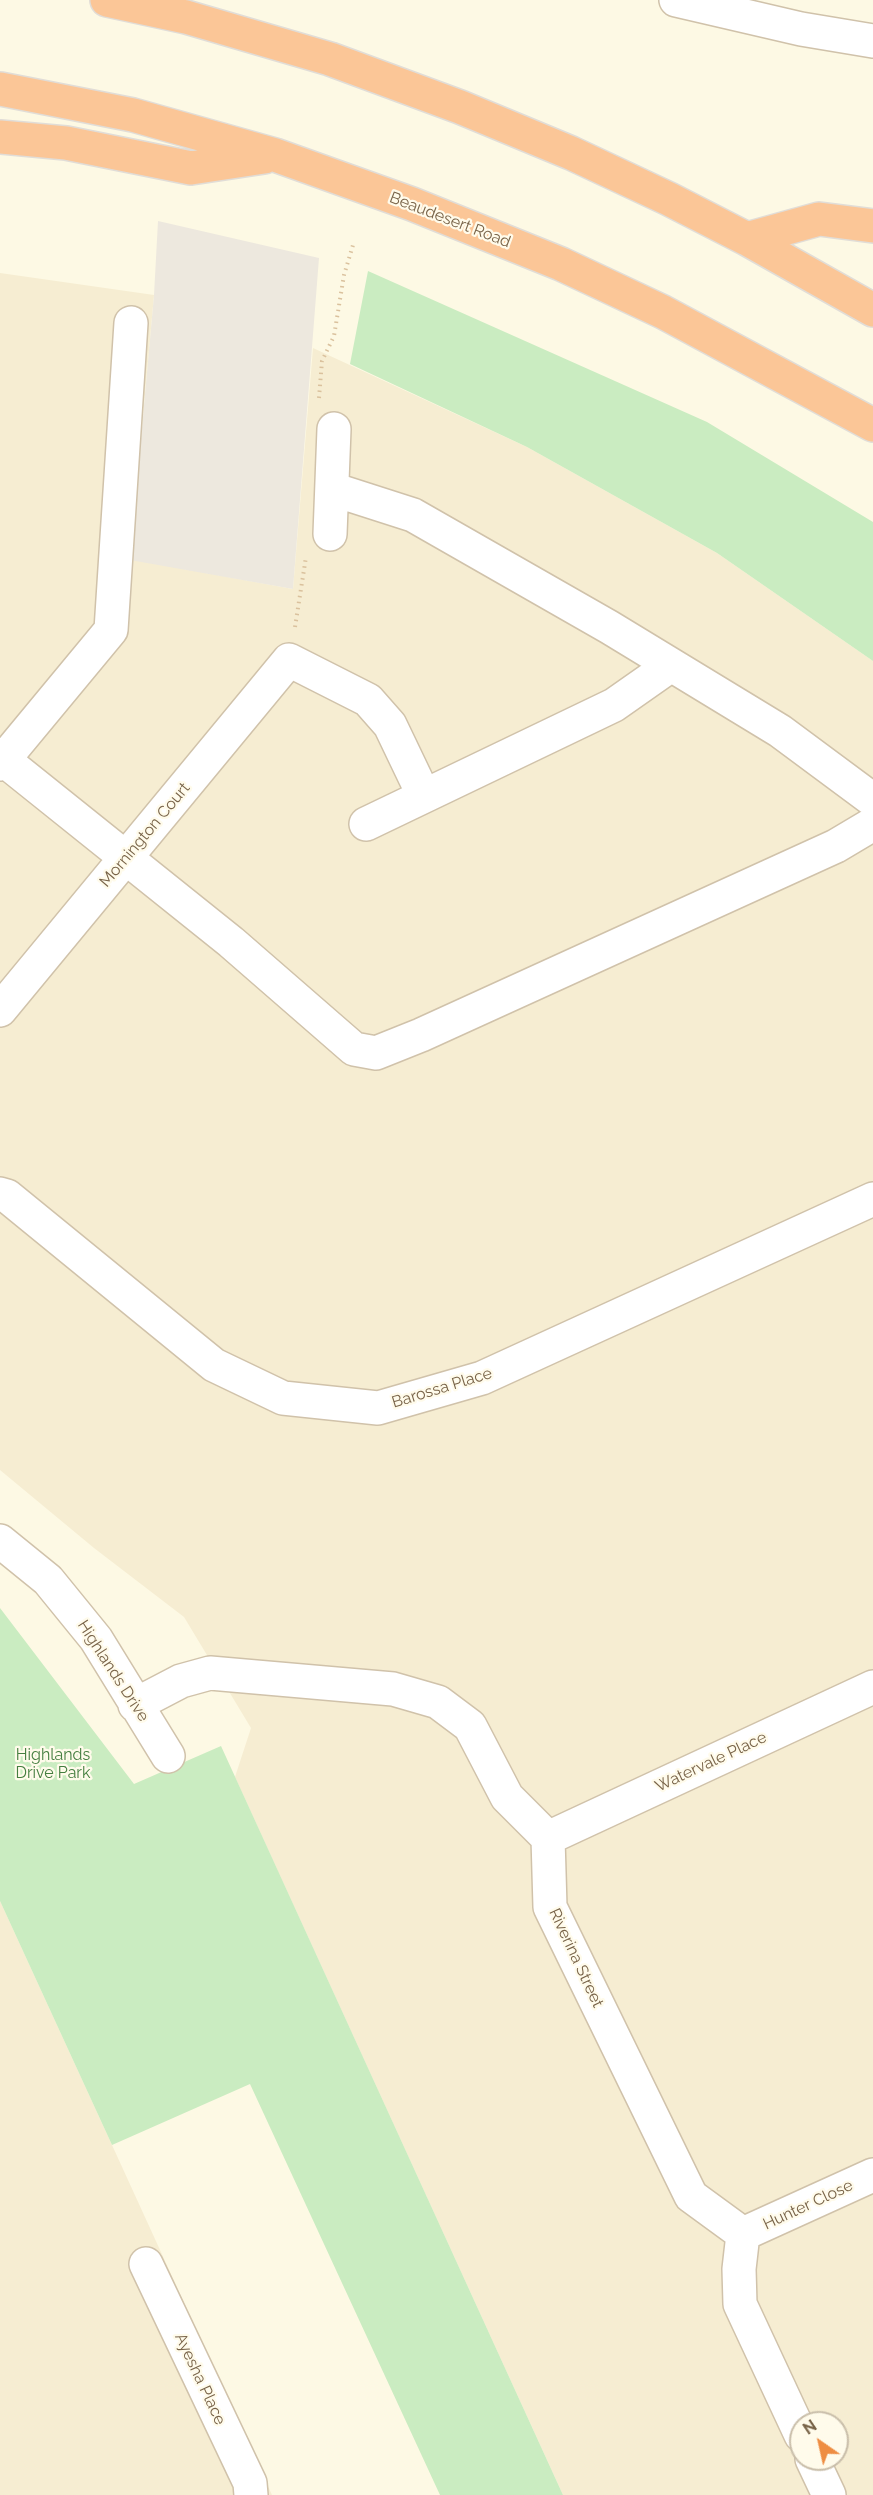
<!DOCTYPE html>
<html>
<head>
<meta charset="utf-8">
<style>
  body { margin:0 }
  #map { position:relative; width:873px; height:2495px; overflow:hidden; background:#fdf9e4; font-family:Raleway,sans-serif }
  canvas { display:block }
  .north { position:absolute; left:789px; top:2411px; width:60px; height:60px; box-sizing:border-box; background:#fffbeb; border:2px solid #c9beaa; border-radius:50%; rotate:326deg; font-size:16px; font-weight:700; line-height:24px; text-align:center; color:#786348 }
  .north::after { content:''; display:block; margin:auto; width:21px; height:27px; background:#ee8d42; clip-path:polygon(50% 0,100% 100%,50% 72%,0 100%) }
</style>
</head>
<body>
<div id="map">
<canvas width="873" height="2495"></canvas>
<div class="north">N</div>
</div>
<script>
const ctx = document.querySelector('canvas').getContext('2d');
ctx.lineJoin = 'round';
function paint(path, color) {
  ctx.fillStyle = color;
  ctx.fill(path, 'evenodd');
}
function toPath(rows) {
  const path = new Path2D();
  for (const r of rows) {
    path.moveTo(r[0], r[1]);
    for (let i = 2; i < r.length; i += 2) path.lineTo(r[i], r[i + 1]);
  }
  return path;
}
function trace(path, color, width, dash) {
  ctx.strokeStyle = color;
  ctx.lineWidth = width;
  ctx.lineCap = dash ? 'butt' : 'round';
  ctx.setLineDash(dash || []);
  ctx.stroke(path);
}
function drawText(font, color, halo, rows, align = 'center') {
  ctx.font = font + ' Raleway,sans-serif';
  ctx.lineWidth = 4.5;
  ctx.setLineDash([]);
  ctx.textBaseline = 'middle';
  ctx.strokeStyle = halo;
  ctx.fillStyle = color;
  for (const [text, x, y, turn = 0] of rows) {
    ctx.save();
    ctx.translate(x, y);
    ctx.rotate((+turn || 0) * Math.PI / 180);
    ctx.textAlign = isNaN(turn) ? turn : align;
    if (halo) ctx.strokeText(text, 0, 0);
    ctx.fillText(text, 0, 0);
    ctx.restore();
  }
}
paint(toPath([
  [0,273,154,295,130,559,293,589,313,348,527,447,717,553,873,661,873,2495,563,2495,235,1777,251,1728,184,1617,94,1548,0,1470],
  [801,2423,837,2423,837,2459,801,2459],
  [0,1901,112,2145,272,2495,0,2495]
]), '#f6edd2');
paint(toPath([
  [158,221,319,258,293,589,130,560,154,295]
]), '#ede8de');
paint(toPath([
  [368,271,707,422,873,522,873,661,717,553,527,447,350,364],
  [0,1608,134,1784,221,1746,563,2495,440,2495,250,2084,112,2145,0,1901]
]), '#caecc1');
const minor = toPath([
  [676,0,801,29,873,41],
  [332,489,413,515,609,627,780,731,873,800],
  [330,534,334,429],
  [4,760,231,942,354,1049,376,1053,421,1035,836,846,873,824],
  [0,764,111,630,131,323],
  [366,824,614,705,671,665],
  [0,1010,289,660,368,700,390,725,424,796],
  [0,1194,7,1196,214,1365,283,1398,378,1408,482,1378,873,1199],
  [0,1541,48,1580,96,1639,168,1756],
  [135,1705,181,1681,210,1673,393,1689,438,1702,470,1726,507,1797,548,1838,550,1907,691,2196,743,2234,739,2269,740,2304,801,2435],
  [548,1838,873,1687],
  [743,2234,873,2175],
  [146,2264,250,2483,251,2495],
  [812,2459,829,2495]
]);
const highway = toPath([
  [107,0,186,17,330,59,460,107,571,153,669,199,747,239,873,310],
  [0,89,133,115,275,155,412,204,561,264,663,312,873,425],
  [0,137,66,143,191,168,264,157],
  [747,239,819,219,873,226]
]);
trace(minor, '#d0c2aa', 36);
trace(highway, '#e1ddd7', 36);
trace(toPath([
  [319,398,322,361,334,336,344,275,353,245],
  [295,627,306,557]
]), '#dac19d', 4, [1.5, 4.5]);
trace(minor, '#fff', 33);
trace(highway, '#fbc697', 33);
drawText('16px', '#786348', '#fffbeb', [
  ["Beaudesert Road",450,220,21],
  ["Mornington Court",145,835,-50],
  ["Barossa Place",442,1388,-17],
  ["Highlands Drive",113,1671,57],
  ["Watervale Place",711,1762,-25],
  ["Riverina Street",576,1958,65],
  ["Hunter Close",808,2205,-25],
  ["Ayesha Place",200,2379,65]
]);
drawText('16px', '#447e3f', '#fffbeb', [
  ["Highlands",53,1755],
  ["Drive Park",53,1773]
]);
</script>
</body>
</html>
